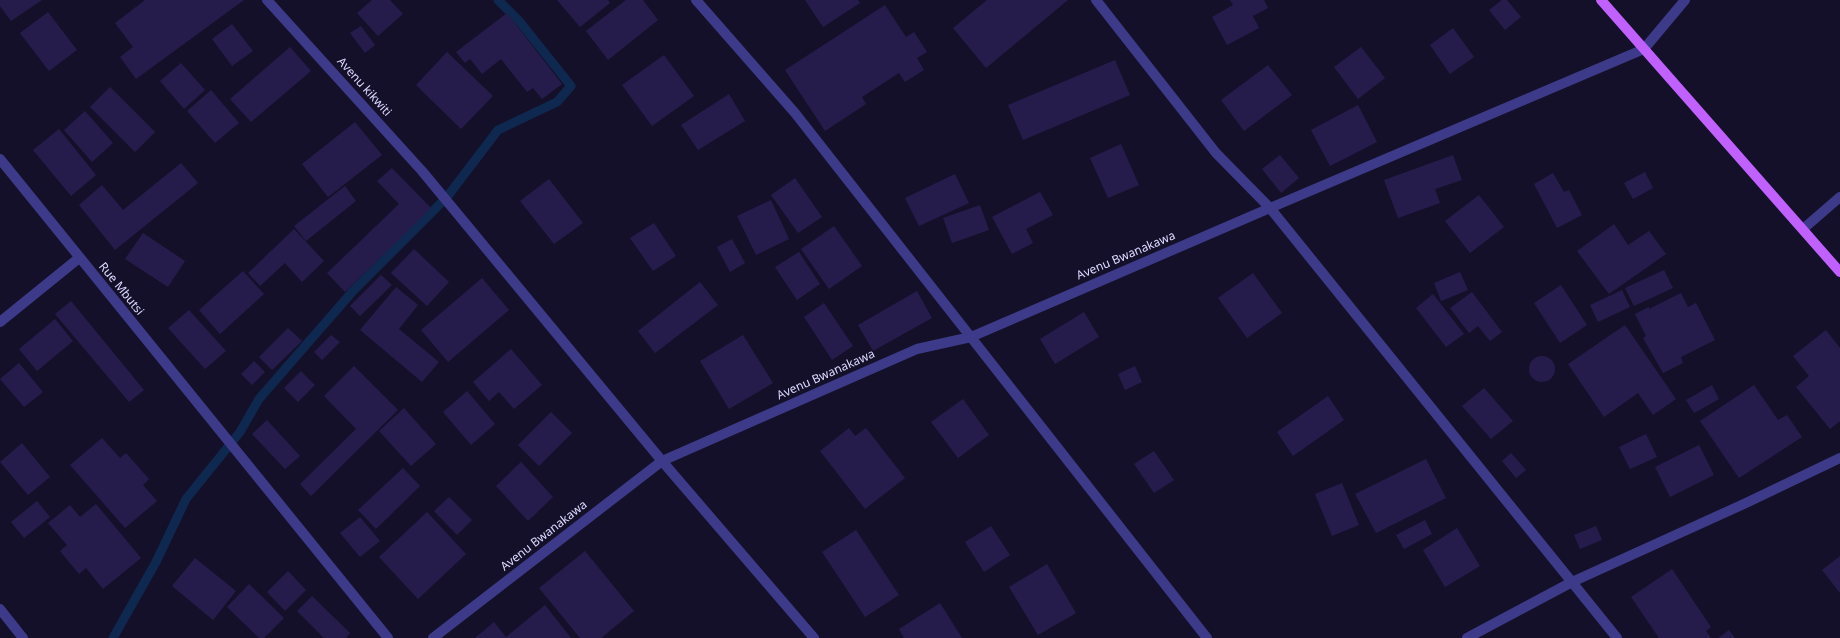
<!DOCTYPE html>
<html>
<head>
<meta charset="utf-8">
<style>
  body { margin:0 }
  canvas { display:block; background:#14102a }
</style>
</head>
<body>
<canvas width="1840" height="638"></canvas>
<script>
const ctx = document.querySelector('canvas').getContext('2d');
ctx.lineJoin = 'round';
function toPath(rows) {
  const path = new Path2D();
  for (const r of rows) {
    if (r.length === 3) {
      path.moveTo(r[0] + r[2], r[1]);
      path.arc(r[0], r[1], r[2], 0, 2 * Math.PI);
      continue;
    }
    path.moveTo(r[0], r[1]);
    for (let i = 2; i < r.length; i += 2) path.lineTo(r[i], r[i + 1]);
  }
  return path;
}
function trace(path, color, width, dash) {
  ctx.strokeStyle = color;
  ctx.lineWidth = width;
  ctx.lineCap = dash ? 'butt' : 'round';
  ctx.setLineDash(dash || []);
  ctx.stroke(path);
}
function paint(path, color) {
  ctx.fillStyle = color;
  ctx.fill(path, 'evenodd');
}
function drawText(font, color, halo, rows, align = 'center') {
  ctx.font = font + ' "Noto Sans",sans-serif';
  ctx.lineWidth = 4;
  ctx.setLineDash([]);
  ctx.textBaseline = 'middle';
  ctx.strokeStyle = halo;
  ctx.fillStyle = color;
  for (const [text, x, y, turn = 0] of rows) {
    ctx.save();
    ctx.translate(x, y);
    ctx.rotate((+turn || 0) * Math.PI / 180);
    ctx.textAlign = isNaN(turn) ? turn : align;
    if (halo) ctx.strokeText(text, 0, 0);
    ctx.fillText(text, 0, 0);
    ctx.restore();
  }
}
trace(toPath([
  [113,638,156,562,186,499,240,432,259,399,353,291,447,197,498,130,557,102,571,86,520,22,498,0]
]), '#0f284f', 9);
paint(toPath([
  [0,0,42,0,11,21,0,6],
  [145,0,244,0,136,79,120,57,133,47,115,23],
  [372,0,390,0,403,14,378,36,357,13],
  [557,0,608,0,610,3,580,27],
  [626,0,643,0,658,20,608,60,586,31],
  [805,0,858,0,860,3,823,27],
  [987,0,1068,0,986,68,953,28],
  [1230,0,1264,0,1268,8,1253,16,1259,28,1227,45,1212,17,1233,5],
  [1502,0,1507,0,1521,17,1505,30,1489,10],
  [885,5,906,37,914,32,927,52,917,58,924,70,905,82,899,73,862,97,866,104,825,131,785,70],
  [48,12,77,50,49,71,20,33],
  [507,13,562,84,542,99,533,88,527,92,501,59,482,74,470,59,465,63,456,52],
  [232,24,253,51,232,66,212,39],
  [361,26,375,45,365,53,350,33],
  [1453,28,1474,57,1450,74,1430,45],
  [290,47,311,71,251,122,230,99],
  [1361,47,1385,78,1358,99,1334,67],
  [447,52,493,96,461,129,416,85],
  [664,55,694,96,652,126,622,85],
  [1115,60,1130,95,1023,140,1008,105],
  [181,63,205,90,184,109,160,81],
  [1268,65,1292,95,1244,131,1221,100],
  [110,87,155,132,135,152,90,107],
  [211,90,239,123,215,143,187,111],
  [729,94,745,121,698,150,681,125],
  [1358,105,1377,142,1330,166,1311,130],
  [85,111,113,143,92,162,64,130],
  [355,122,382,155,328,197,302,164],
  [59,129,96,175,71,196,33,150],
  [1121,144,1139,185,1108,198,1090,158],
  [1280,155,1299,178,1281,193,1262,169],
  [1453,155,1462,180,1435,189,1440,203,1398,218,1384,180],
  [181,163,198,183,115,250,79,205,102,185,123,210],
  [392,168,431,208,345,292,327,273,399,204,377,181],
  [1645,172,1653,188,1633,199,1624,183],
  [1553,173,1564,192,1569,190,1582,215,1557,228,1534,184],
  [955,174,969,203,919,226,905,198],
  [795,178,822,217,798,233,771,195],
  [549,179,583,223,554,244,520,201],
  [345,186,356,201,306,241,294,226],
  [1040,192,1053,215,1026,229,1033,243,1012,254,992,217],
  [1479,195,1504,227,1470,253,1445,221],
  [771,200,789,239,756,255,737,216],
  [980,205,989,230,952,243,943,218],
  [654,223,676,256,653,271,630,238],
  [1614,224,1628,245,1649,231,1666,254,1609,294,1577,251],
  [834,226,862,266,829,289,801,249],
  [294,229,324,261,302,282,285,263,260,286,248,273],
  [143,233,185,261,168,287,125,259],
  [732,239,745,263,730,272,717,247],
  [414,249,449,282,427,306,391,273],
  [799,252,820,284,797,300,775,267],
  [1664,270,1673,288,1634,306,1625,288],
  [243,271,264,294,220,334,199,310],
  [1460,272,1468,290,1441,301,1434,283],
  [1253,273,1282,313,1247,338,1218,298],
  [381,275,392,285,360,316,350,306],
  [482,278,509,310,448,362,421,330],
  [700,282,718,305,655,353,638,331],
  [1561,285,1587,325,1560,343,1534,303],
  [396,287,418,305,399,329,439,362,422,382,360,330],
  [1622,290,1630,307,1598,322,1590,305],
  [917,291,932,318,873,351,858,325],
  [1472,292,1502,332,1490,341,1478,326,1469,333,1450,308],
  [1681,293,1688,307,1696,303,1715,340,1681,357,1683,363,1663,373,1643,338,1646,336,1635,314,1649,307,1649,309],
  [1433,294,1464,334,1446,347,1416,308],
  [71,301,144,390,129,402,55,314],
  [824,303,853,346,832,360,804,317],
  [189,310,226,351,205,369,168,328],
  [1084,312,1099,337,1055,364,1040,339],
  [55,319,73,341,37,371,19,349],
  [1625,325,1676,399,1653,415,1638,393,1604,417,1568,364],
  [288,328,302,341,272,370,259,357],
  [1826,330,1840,348,1840,421,1830,429,1796,387,1809,376,1793,356],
  [331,335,340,342,322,360,314,352],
  [743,335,773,383,729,409,700,361],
  [511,349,542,385,514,409,499,392,489,401,473,382],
  [1542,369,13],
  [254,361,265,372,252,385,241,374],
  [19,363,43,392,24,407,0,379],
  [354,366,398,410,311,496,300,484,356,429,324,396],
  [1135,366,1142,382,1125,390,1118,374],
  [301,371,315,385,298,402,284,388],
  [1712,385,1719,399,1694,413,1686,400],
  [1754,385,1778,420,1787,415,1802,437,1739,478,1700,421],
  [1484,388,1513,421,1491,439,1462,406],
  [467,391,495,424,471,445,443,412],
  [1328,396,1344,420,1293,456,1277,432],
  [963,399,989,435,958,458,931,422],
  [404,408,436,444,411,466,379,431],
  [551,412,572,433,539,466,518,445],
  [267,420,300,456,285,469,252,434],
  [849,428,855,436,866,428,905,478,865,509,820,451],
  [1646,434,1657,457,1630,469,1619,447],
  [102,438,120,458,126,453,149,479,143,485,157,501,125,528,70,465],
  [22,443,50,477,28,495,0,462],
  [1699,445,1714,475,1670,497,1655,467],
  [1154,451,1174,480,1154,493,1134,464],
  [1511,453,1526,470,1516,478,1502,461],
  [1426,459,1446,498,1376,533,1355,494],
  [521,462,553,497,528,521,496,486],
  [403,468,420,486,376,529,358,510],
  [1342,483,1359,525,1332,536,1315,494],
  [449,497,472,520,457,535,434,511],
  [37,501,50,517,24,538,11,522],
  [96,504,141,558,103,589,86,568,79,574,60,551,67,545,48,523,70,505,80,517],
  [427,512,466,554,418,599,379,557],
  [360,517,380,541,360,557,340,533],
  [1425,520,1432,534,1404,549,1396,535],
  [991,526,1010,555,984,572,965,542],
  [1596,526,1602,540,1580,549,1574,535],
  [1457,528,1480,566,1445,587,1423,550],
  [856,530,899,595,865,617,822,552],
  [585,551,634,611,601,638,580,638,539,588],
  [1840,556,1840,593,1822,570],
  [195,558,236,591,213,620,172,586],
  [1047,564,1076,613,1038,635,1009,587],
  [1672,569,1711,627,1706,631,1711,638,1659,638,1631,597],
  [288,571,306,590,285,611,267,592],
  [249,584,284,618,264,638,259,638,227,607],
  [312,596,350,633,346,638,324,638,297,611],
  [940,603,962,638,904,638,899,629],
  [545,605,571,638,475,638,494,622,506,637],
  [1729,630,1735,638,1718,638]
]), '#251c4b');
trace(toPath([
  [267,0,422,171,662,461,814,638],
  [696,0,795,113,1207,638],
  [1096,0,1216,153,1270,208,1617,638],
  [0,159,388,638],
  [1803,229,1840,197],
  [0,322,79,258],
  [0,609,23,638],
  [433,638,662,461,917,349,971,337,1270,208,1644,49,1685,0],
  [1467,638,1572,582,1746,503,1840,458]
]), '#3d3b89', 10);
trace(toPath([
  [1601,0,1840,272]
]), '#c060ff', 10);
drawText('12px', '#ddd9ff', '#14102a', [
  ["Avenu kikwiti",364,87,48],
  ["Avenu Bwanakawa",1126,256,-23],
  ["Rue Mbutsi",121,289,51],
  ["Avenu Bwanakawa",826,375,-24],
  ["Avenu Bwanakawa",544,536,-38]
]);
</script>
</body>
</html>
